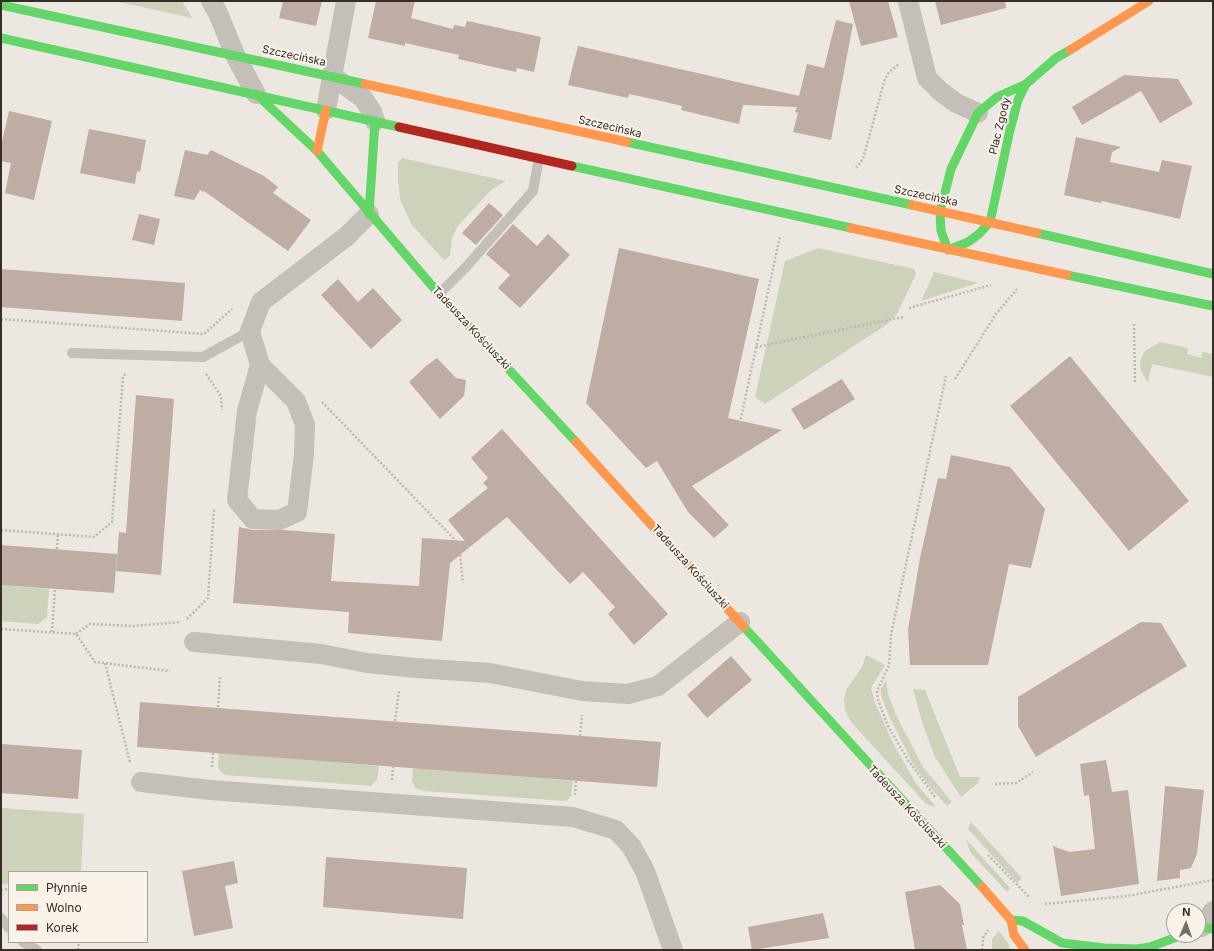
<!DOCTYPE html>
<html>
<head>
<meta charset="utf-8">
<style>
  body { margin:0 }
  #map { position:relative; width:1214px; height:951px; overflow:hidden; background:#ece7e1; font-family:Inter,sans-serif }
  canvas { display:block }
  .frame { position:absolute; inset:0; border:2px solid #362d28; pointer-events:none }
  .legend { position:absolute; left:8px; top:871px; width:140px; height:72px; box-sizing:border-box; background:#f9f2e8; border:1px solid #aba39b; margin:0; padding:5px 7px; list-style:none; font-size:12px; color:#362d28 }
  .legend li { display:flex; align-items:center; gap:8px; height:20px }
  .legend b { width:20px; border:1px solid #aba39b }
  .north { position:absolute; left:1166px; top:903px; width:40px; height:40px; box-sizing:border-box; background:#f9f2e8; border:1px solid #aba39b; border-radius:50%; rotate:2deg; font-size:11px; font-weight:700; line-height:16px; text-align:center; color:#362d28 }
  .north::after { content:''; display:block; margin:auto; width:14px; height:18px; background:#766e69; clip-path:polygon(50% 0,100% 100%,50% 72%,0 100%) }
</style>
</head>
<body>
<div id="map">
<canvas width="1214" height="951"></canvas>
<div class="frame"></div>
<ul class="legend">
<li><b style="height:5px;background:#63d668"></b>Płynnie</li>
<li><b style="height:5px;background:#ff974d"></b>Wolno</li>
<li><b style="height:5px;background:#b3261e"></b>Korek</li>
</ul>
<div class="north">N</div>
</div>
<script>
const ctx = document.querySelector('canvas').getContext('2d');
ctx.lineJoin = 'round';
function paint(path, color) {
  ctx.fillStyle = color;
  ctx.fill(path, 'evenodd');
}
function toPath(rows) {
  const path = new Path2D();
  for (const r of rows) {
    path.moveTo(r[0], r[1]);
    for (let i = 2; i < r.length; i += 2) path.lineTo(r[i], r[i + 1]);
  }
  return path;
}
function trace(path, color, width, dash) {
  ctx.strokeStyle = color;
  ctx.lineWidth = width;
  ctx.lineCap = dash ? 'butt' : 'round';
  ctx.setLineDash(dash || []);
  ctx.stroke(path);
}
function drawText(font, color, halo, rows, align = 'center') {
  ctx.font = font + ' Inter,sans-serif';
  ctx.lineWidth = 4;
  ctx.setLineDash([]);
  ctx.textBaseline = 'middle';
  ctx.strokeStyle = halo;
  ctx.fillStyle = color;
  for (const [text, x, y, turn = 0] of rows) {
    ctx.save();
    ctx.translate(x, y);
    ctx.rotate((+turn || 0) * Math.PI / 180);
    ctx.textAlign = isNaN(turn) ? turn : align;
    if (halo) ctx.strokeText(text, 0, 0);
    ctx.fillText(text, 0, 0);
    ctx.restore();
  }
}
paint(toPath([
  [115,1,182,1,192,18,114,1],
  [402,158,506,181,491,190,458,226,452,237,450,256,444,260,412,225,406,213,400,199,398,181,398,163],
  [818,248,914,269,916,274,897,314,886,325,765,404,755,397,785,261],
  [934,272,978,283,921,301],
  [1160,342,1188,348,1187,354,1201,358,1202,352,1213,354,1213,377,1152,364,1148,383,1141,371,1140,361,1145,351],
  [1,585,49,589,47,617,38,624,1,621],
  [866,655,885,665,871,688,875,703,893,743,915,782,936,807,926,804,851,722,845,710,844,700,846,690,862,667],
  [886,680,888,694,897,717,923,767,952,802,947,806,928,785,913,764,889,716,881,695,881,688],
  [913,689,925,690,960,777,980,777,978,783,961,797,935,757,923,725],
  [219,753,379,766,377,780,371,786,225,775,218,768],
  [413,768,573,781,571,796,566,801,424,791,415,788,412,780],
  [1,808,84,814,81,872,9,872,9,883,1,885],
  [971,822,1022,878,1017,883,968,829],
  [966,839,1010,888,1007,892,970,852],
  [999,931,1008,943,1010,950,992,950,992,939]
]), '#cdd2bb');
paint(toPath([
  [283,1,322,1,316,26,279,18],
  [376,1,415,1,411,18,453,29,454,25,465,27,467,21,541,37,534,72,517,68,516,72,458,59,459,55,405,43,405,46,368,38],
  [849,1,888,1,898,37,861,46],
  [935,1,1005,1,1006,8,941,25],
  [836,20,853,24,831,140,793,132,798,113,795,112,797,107,743,105,739,124,681,110,682,106,657,100,629,94,628,98,568,85,578,46,799,96,807,64,824,68],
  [1124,75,1178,79,1193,104,1160,123,1141,91,1082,125,1072,107],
  [9,111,52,121,34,200,5,193,11,163,1,161,1,146],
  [89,129,146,140,140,172,137,171,135,184,80,173],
  [1076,137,1121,147,1112,152,1110,162,1159,172,1162,160,1192,166,1180,219,1102,201,1101,203,1064,195],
  [185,150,207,155,211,150,264,176,278,187,273,193,311,220,288,251,204,191,203,192,200,190,194,200,174,196],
  [489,203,503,215,476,245,462,233],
  [139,214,160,219,154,245,132,240],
  [513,224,537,246,548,234,570,255,520,308,498,288,510,275,486,254],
  [619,248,759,279,728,418,782,430,692,486,729,525,714,538,688,512,657,461,646,468,586,403],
  [1,269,185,283,182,321,1,307],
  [338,279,358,302,373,288,402,320,371,349,321,295],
  [1070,356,1189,501,1129,551,1010,406],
  [437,358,456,378,466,380,464,396,440,419,409,382,426,366],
  [842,379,855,399,804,430,791,409],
  [136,395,174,399,161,575,116,571,119,532,126,533],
  [502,429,668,614,634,645,608,614,615,607,583,572,570,584,507,517,450,563,442,641,348,633,349,612,233,603,239,527,253,530,284,530,335,534,331,581,419,586,422,538,465,541,448,520,488,488,483,483,488,478,471,458],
  [951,455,1010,467,1045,509,1031,568,1009,564,988,665,910,665,908,630,920,558,938,478,946,479],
  [1,545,117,554,114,593,1,585],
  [1141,622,1161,623,1187,666,1036,757,1018,726,1018,697],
  [731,656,752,680,707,718,687,695],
  [140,702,661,742,657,787,137,747],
  [1,744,82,750,78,799,1,793],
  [1106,760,1112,792,1128,790,1139,884,1061,896,1053,846,1069,852,1095,849,1089,795,1084,796,1080,764],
  [1165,786,1204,790,1197,854,1191,868,1180,870,1180,878,1157,881],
  [326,857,467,868,463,919,323,907],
  [234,861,238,883,225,886,233,928,194,936,182,871],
  [940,885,960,904,964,925,962,925,967,950,915,950,905,892],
  [823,913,829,938,752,950,748,927]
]), '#bfaca3');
trace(toPath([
  [856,168,863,159,885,79,889,72,899,64],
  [909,308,991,285],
  [1,319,204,334,232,309],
  [1134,324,1135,384],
  [756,347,903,317],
  [206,374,221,396,222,410],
  [955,379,996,314,1017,289],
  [322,402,459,544,463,583],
  [739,427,780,236],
  [1,530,94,537,112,522,123,376,127,373],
  [57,549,58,534],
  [187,619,208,598,214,509],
  [1,629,76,634,95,662,170,671],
  [52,632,55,589],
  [76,634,90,624,134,626,181,622],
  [105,663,130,763],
  [218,707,220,677],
  [395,721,399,690],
  [580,736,582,715],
  [212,767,213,753],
  [392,780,393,767],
  [995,784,1016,783,1033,772],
  [575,795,576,781],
  [935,797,908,760,888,726,878,700,877,691,889,665,891,635,946,376],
  [988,855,1029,897],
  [1,890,9,889],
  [1045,904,1127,896,1213,880],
  [78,950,79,942],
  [982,950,983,938,988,930]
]), '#beb8b2', 2.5, [2, 2]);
trace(toPath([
  [439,294,466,267,533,191,539,158],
  [72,353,203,357,250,331],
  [1,918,9,928],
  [23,942,37,950]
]), '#c5bfba', 10);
trace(toPath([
  [211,1,218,13,235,55,256,94],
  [908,1,927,78,940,91,956,103,978,113],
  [335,78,363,98,372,112,375,121],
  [326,110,346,1],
  [260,365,296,401,305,425,304,454,297,512,279,520,253,519,237,500,247,411,260,365,250,331,261,302,347,236,369,214],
  [194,642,321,654,367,663,416,668,490,673,582,691,628,694,658,686,740,622],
  [141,782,210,790,573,817,616,830,631,846,645,871,673,950],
  [1202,927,1213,911]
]), '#c5bfba', 20);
trace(toPath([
  [1,5,365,84],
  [1,38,399,127],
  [256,94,317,151,439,294,576,442],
  [627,142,912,205],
  [572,166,851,228],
  [369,214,375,121],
  [1037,233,1213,274],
  [948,250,941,231,940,212,951,169,978,113,997,97,1026,84,1056,58,1070,50],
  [948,250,968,242,979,234,990,222,1010,130,1018,100,1026,84],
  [1067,275,1213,306],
  [744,627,982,887],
  [1011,920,1023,921,1062,943,1105,948,1137,949,1150,947,1182,935],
  [1198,929,1202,927,1213,929]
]), '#63d668', 9);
trace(toPath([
  [1070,50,1149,1],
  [365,84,627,142],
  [317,151,326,110],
  [912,205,1037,233],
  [851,228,1067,275],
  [576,442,744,627],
  [982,887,1011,920,1014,935,1025,950]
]), '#ff974d', 9);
trace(toPath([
  [399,127,572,166]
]), '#b3261e', 9);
drawText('11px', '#362d28', '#f9f2e8', [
  ["Szczecińska",294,56,12],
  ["Plac Zgody",1000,126,-76],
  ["Szczecińska",610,127,13],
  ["Szczecińska",926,196,12],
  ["Tadeusza Kościuszki",471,328,47],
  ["Tadeusza Kościuszki",690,567,48],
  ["Tadeusza Kościuszki",907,807,47]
]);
</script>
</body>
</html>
